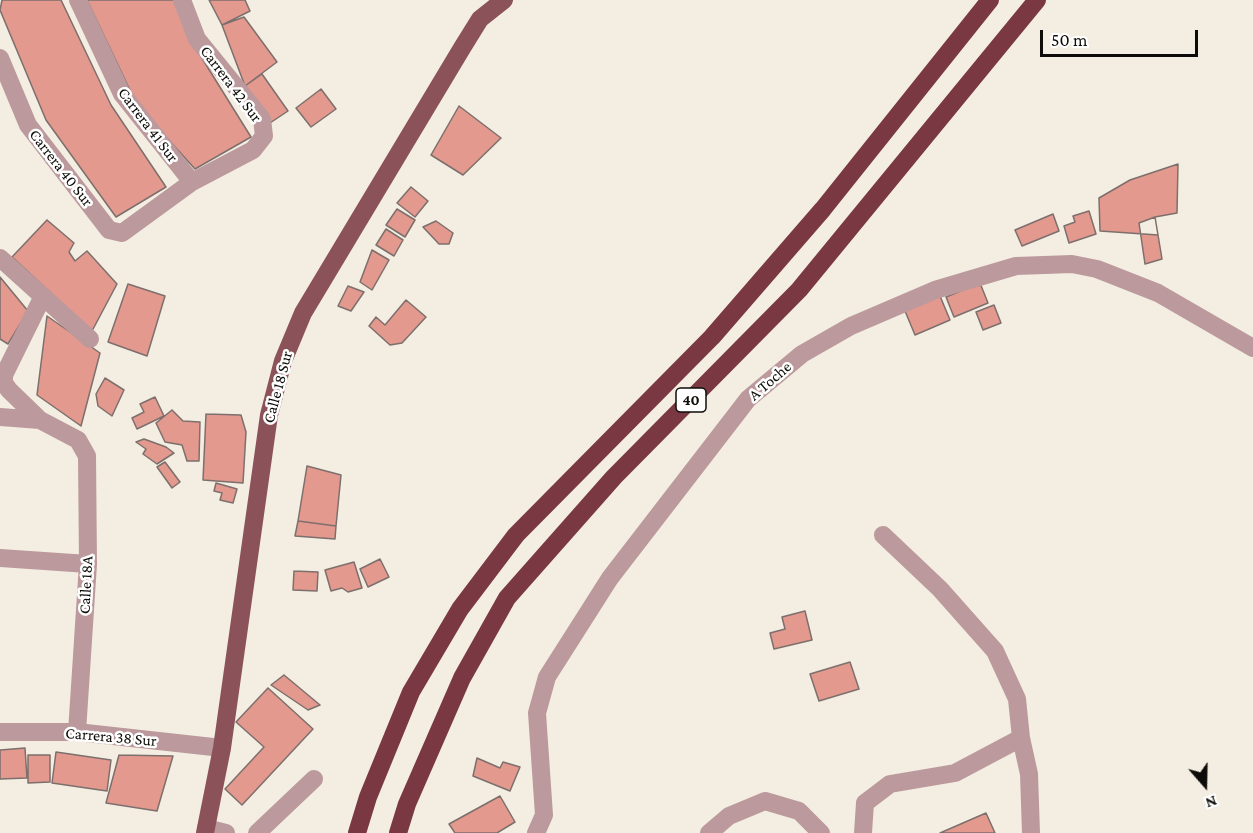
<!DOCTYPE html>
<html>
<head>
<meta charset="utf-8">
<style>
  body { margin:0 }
  #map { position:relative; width:1253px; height:833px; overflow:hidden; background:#f3eee1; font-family:"Crimson Pro",serif }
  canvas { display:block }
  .north { position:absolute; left:1175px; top:755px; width:60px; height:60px; -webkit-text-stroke:4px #fff; paint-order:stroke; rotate:160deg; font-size:16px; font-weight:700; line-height:24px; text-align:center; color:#0d0c08 }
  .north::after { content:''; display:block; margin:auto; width:21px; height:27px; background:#0d0c08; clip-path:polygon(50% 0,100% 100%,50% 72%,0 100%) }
  .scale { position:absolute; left:1040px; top:30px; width:158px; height:27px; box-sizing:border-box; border:3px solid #0d0c08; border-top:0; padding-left:8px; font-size:18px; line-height:21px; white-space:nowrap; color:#0d0c08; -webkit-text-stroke:4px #fff; paint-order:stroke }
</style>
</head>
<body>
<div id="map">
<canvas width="1253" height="833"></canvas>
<div class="north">N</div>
<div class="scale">50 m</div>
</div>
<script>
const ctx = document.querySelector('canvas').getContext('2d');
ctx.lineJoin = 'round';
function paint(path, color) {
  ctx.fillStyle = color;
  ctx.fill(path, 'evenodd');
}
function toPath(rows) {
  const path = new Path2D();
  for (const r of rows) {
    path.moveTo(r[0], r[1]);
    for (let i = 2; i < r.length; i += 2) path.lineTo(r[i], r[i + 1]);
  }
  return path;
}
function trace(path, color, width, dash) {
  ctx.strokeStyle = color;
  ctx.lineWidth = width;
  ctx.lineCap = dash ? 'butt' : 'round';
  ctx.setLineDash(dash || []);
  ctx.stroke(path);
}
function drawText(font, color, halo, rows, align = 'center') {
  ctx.font = font + ' "Crimson Pro",serif';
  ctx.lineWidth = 5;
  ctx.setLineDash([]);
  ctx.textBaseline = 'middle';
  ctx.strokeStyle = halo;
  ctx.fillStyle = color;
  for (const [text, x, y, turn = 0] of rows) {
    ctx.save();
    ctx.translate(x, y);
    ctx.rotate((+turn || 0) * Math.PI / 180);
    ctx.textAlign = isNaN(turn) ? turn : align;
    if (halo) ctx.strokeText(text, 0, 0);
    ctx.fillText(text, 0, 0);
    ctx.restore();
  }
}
const building = toPath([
  [2,0,61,0,111,105,166,187,116,217,46,120,0,10,2,0],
  [87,0,174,0,190,39,251,137,195,169,137,105,87,0],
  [209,0,245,0,250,11,222,25,209,0],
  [244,17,277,62,245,86,222,25,244,17],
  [262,74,288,111,270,123,245,86,262,74],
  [321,89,336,109,311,127,296,108,321,89],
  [459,106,501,138,463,175,431,155,459,106],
  [1178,164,1177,213,1155,217,1158,235,1100,231,1099,198,1130,180,1178,164],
  [411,187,428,201,415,217,397,203,411,187],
  [397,209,415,220,405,237,386,225,397,209],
  [1089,211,1096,234,1069,243,1064,226,1075,222,1073,216,1089,211],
  [1053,214,1059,231,1022,246,1015,230,1053,214],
  [1155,217,1162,259,1145,264,1139,223,1155,217],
  [47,220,74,243,69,252,75,261,87,251,117,284,92,331,12,257,47,220],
  [436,221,453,233,449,244,439,244,423,227,436,221],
  [386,229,403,240,394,256,376,245,386,229],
  [372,250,389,260,372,290,360,282,372,250],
  [0,277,28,311,8,344,0,339,0,277],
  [980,283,988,303,954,317,946,297,980,283],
  [128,284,165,296,147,356,108,342,128,284],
  [348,286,364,292,351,311,338,306,348,286],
  [940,296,950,320,915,335,905,311,940,296],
  [406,300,426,317,402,343,390,345,369,326,376,317,385,325,406,300],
  [994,305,1001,323,983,330,976,312,994,305],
  [47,316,100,353,81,426,37,395,47,316],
  [105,378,124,390,112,416,98,406,96,394,105,378],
  [155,397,164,416,137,429,132,418,144,412,140,404,155,397],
  [172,410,183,421,200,422,199,461,187,461,182,445,165,442,156,423,172,410],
  [206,414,241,415,246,432,243,483,203,480,206,414],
  [144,439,166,447,174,453,157,464,143,454,146,449,136,442,144,439],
  [165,462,180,482,172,488,157,467,165,462],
  [307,466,341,475,336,526,298,521,307,466],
  [216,483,237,489,233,503,220,500,222,493,214,491,216,483],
  [298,521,336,526,335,539,295,536,298,521],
  [380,559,389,577,368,587,360,569,380,559],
  [354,562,362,588,348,592,342,588,331,591,325,570,354,562],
  [294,571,318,572,317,591,293,590,294,571],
  [805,611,812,640,774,649,770,633,785,629,782,617,805,611],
  [850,662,859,689,819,701,810,674,850,662],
  [284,675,320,705,308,710,271,685,284,675],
  [268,688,313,729,242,805,225,789,264,747,236,722,268,688],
  [25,748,27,778,0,779,0,750,25,748],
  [56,752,111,760,107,791,52,783,56,752],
  [28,755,50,755,50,782,28,783,28,755],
  [119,755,173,756,157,811,106,803,119,755],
  [477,758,500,768,503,762,520,767,510,791,473,776,477,758],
  [500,796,515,822,497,833,455,833,449,824,500,796],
  [986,813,995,833,940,833,986,813]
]);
paint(building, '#e3998d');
trace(building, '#7d6f6d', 1.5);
trace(toPath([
  [78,0,122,94,192,182],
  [0,58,28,125,109,230,122,233,192,182,253,150,264,136,262,119,197,39,182,0],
  [0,258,90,339],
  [0,417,40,420,78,440,87,456,88,564,77,732],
  [40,420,9,390,4,383,4,375,43,296],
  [883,535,940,589,995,651,1017,699,1021,738,1029,774,1031,833],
  [0,558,88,564],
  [0,732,77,732,222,748],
  [206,828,226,833],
  [257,833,314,779],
  [536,833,544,815,537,713,547,677,610,578,748,399,802,354,851,326,935,290,1016,266,1072,264,1097,269,1158,293,1253,348],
  [709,833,729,816,765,801,799,811,821,833],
  [863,833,865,803,890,784,955,773,1021,738]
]), '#bb999d', 18);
trace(toPath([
  [205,833,222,748,269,415,283,361,303,313,462,48,480,19,504,0]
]), '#8c525a', 18);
trace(toPath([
  [357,833,368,797,411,692,460,609,516,535,712,337,823,209,990,0],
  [398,833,407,804,462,678,507,598,614,477,799,290,1037,0]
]), '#7a3843', 18);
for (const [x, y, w] of [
  [691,400,30]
]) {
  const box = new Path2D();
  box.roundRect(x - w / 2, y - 12, w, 24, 4.5);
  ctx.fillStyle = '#fff';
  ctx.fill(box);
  trace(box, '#0d0c08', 1.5);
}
drawText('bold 15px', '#0d0c08', null, [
  ["40",691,400]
]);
drawText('16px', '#0d0c08', '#fff', [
  ["Carrera 42 Sur",231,84,53],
  ["Carrera 41 Sur",148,125,53],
  ["Carrera 40 Sur",61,168,52],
  ["A Toche",770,381,-41],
  ["Calle 18 Sur",278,387,-75],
  ["Calle 18A",86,585,-87],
  ["Carrera 38 Sur",111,737,5]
]);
</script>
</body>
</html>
